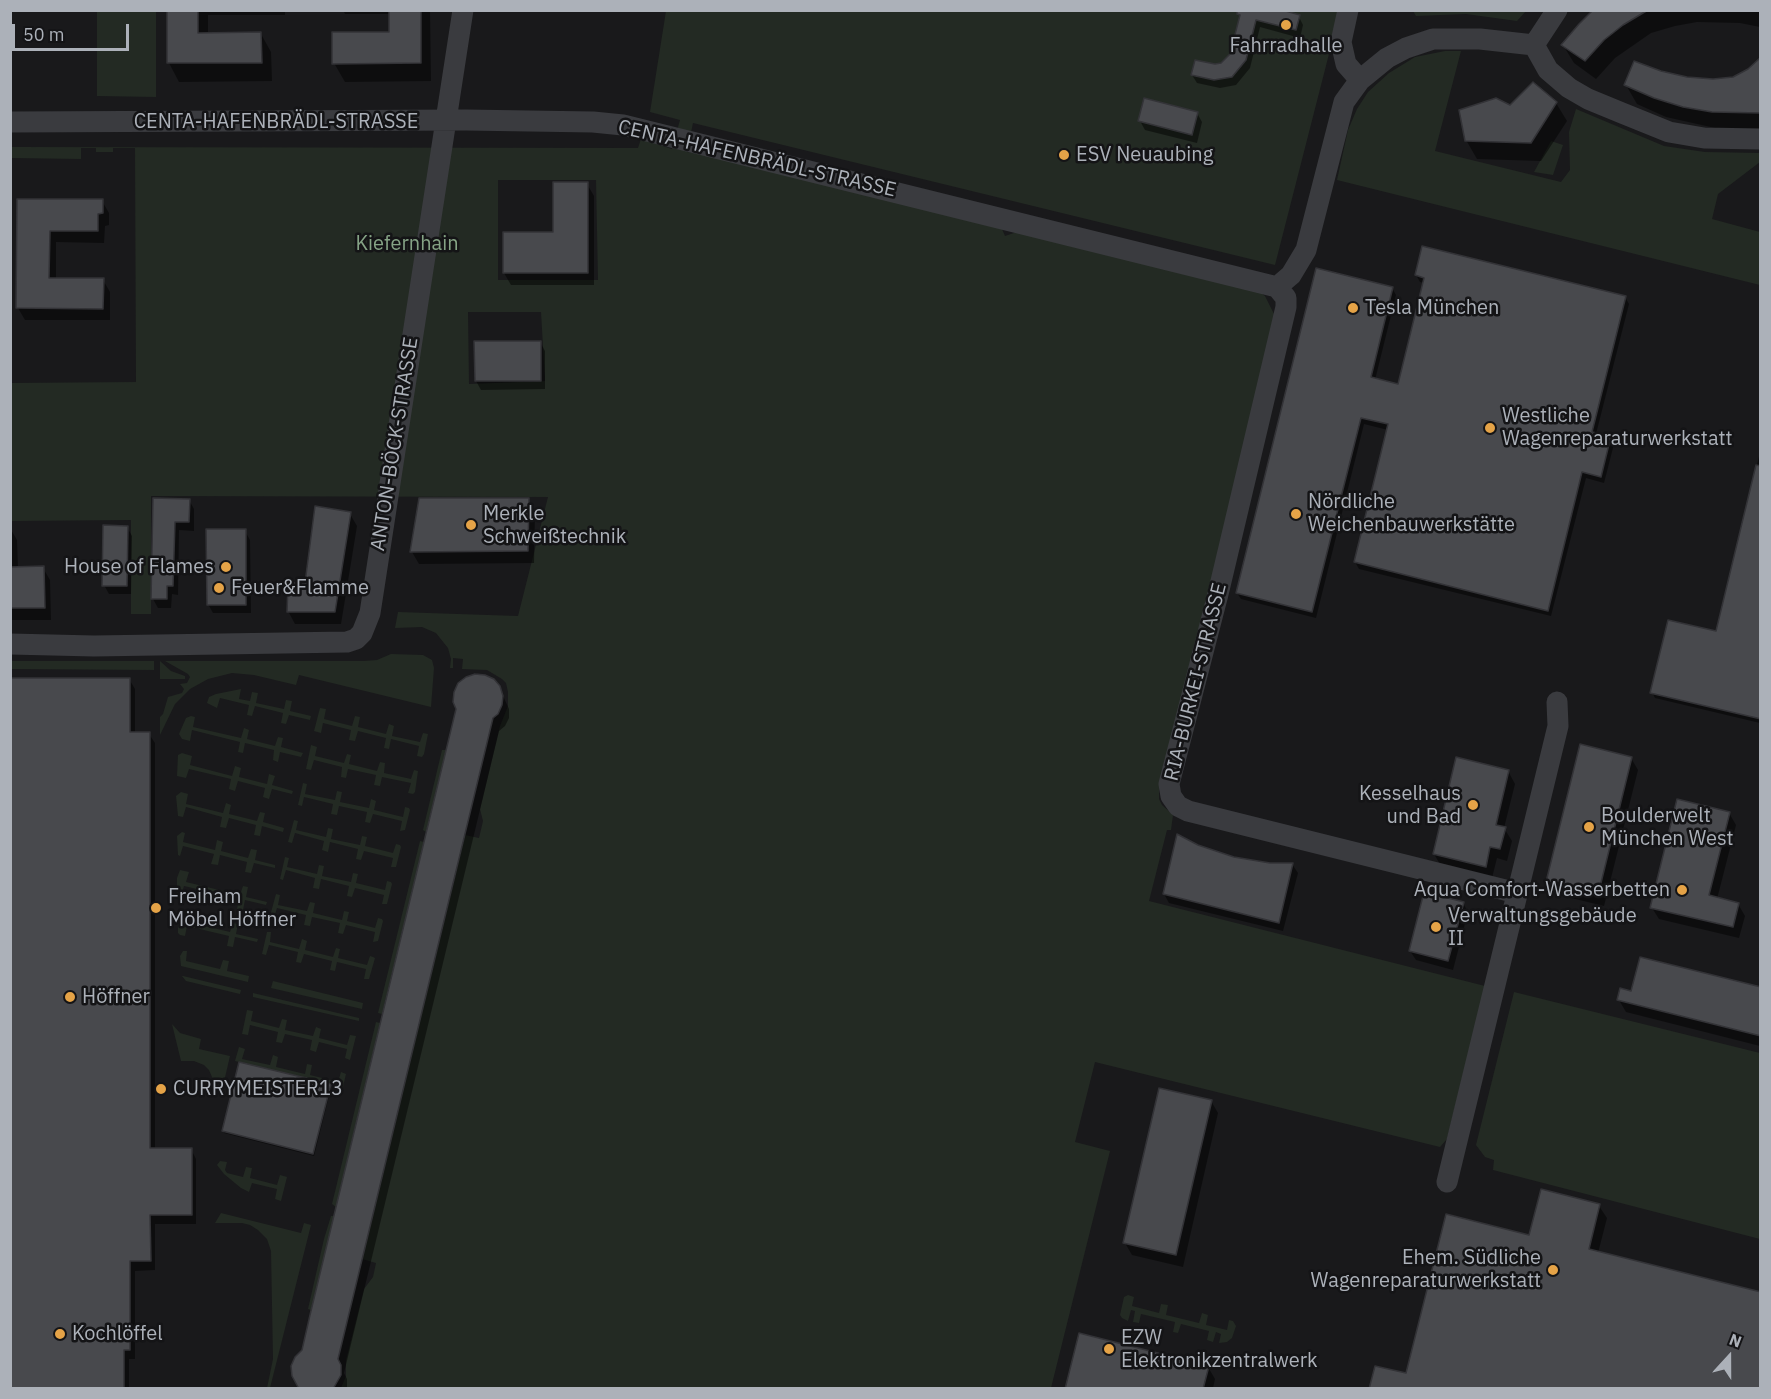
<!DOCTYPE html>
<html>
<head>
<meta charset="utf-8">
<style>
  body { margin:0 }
  #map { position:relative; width:1771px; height:1399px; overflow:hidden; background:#19191b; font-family:"IBM Plex Sans",sans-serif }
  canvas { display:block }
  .frame { position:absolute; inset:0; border:12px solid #acb1b9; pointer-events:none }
  .north { position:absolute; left:1699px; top:1327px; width:60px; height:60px; -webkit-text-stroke:4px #141416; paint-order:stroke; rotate:21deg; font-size:16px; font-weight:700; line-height:24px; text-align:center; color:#acb1b9 }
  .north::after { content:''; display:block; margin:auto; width:21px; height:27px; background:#acb1b9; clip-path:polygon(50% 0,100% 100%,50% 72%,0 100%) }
  .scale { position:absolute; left:12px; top:24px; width:117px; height:27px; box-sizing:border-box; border:3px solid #acb1b9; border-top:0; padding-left:8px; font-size:18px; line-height:21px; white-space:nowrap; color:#acb1b9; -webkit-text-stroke:4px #141416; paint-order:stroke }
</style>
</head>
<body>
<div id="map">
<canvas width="1771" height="1399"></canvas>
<div class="frame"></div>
<div class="north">N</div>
<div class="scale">50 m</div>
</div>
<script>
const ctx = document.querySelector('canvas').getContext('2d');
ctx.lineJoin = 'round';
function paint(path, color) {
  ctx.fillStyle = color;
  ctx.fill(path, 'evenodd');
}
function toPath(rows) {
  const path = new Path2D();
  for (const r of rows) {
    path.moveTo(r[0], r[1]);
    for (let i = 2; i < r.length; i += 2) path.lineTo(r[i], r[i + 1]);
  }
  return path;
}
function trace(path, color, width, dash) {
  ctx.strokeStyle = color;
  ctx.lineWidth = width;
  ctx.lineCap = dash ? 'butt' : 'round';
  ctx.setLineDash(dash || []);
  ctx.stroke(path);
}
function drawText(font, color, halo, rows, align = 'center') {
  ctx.font = font + ' "IBM Plex Sans",sans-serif';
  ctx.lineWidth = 5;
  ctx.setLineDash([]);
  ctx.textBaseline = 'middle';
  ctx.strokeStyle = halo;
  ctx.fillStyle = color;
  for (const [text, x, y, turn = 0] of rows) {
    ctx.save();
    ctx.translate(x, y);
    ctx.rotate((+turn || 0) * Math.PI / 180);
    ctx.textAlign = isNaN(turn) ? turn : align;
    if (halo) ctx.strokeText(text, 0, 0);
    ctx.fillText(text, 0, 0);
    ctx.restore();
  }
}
paint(toPath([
  [97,11,156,11,156,97,97,96],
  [666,11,1340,11,1275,265,693,123,687,152,737,161,1002,229,1005,236,1017,232,1261,293,1265,296,1275,316,1191,666,1159,791,1159,799,1162,805,1173,815,1171,830,1167,830,1149,901,1485,986,1447,1139,1440,1147,1095,1062,1075,1142,1110,1151,1051,1388,341,1388,346,1376,346,1360,364,1289,373,1277,376,1263,362,1259,465,835,479,838,483,821,480,809,500,726,508,706,508,692,506,683,502,679,487,670,462,669,463,659,453,658,453,668,450,668,451,659,448,648,436,633,422,627,395,628,398,612,518,616,548,497,151,496,151,614,131,614,131,520,11,521,11,383,136,382,135,148,113,148,113,152,96,152,96,148,81,148,81,159,11,158,11,147,638,148,641,139,672,149,680,120,650,112],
  [498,180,596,180,598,280,498,280],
  [468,312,541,312,545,381,469,384],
  [1413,11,1526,11,1517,21,1466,14,1416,16],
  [1445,51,1461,51,1435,151,1561,182,1570,170,1569,132,1576,109,1664,146,1705,152,1760,153,1760,162,1718,194,1712,219,1760,232,1760,285,1337,180,1348,130,1357,109,1368,92,1389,73,1415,57],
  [1551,141,1563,145,1553,175,1534,172],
  [391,654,423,655,432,660,434,668,431,707,299,675,296,685,254,675,232,673,208,679,190,689,175,704,160,735,160,717,163,714,168,697,182,693,184,689,180,684,187,683,190,677,188,674,165,661,364,661,377,660],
  [11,661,154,661,154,670,11,669],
  [160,661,171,671,185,676,185,679,160,679],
  [241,689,239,699,250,701,252,692,258,693,256,703,284,709,286,700,292,701,290,711,311,716,310,720,289,715,286,724,281,723,283,713,255,706,252,716,247,715,249,705,220,698,217,708,207,703,209,697,216,694],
  [320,708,326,709,324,719,352,726,355,716,360,717,358,727,386,734,389,724,394,726,392,736,420,742,423,733,428,734,424,754,422,757,417,756,419,746,391,739,389,749,384,748,386,738,358,731,355,741,349,740,351,730,323,723,321,733,314,731],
  [191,716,195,717,193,727,241,738,244,728,249,730,247,739,275,746,278,737,283,738,281,747,303,753,301,757,280,752,278,762,273,760,274,750,245,743,243,753,238,752,240,742,192,730,190,741,182,739,179,734,186,718],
  [311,745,317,747,315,756,344,763,347,754,351,755,349,764,377,771,380,762,385,763,384,773,411,779,414,770,418,771,415,792,413,794,408,793,411,783,382,777,380,786,374,785,376,775,348,769,346,778,341,777,342,767,314,760,311,770,306,769],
  [442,750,446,750,426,832,423,830],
  [182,753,192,756,190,765,232,776,235,766,241,768,239,777,267,784,269,774,275,776,272,785,293,791,292,794,272,789,269,799,263,797,265,788,238,781,235,791,229,789,231,779,189,769,186,778,177,776,178,755],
  [303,783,307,784,305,794,335,800,337,791,342,792,340,802,369,808,371,799,376,801,374,810,403,817,405,807,409,808,410,810,405,830,400,831,402,821,373,814,370,823,365,822,367,812,339,806,337,815,331,814,333,804,304,797,302,806,298,805],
  [181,792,188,794,186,804,223,813,226,803,231,805,229,814,257,821,260,812,265,813,263,822,284,828,283,832,262,826,260,836,254,835,256,825,229,818,226,828,220,827,222,817,186,807,183,817,178,816,176,796],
  [294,820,298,821,296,830,326,837,328,828,333,829,331,839,360,845,362,836,367,837,365,846,393,853,396,844,400,845,401,847,396,867,391,867,393,858,364,851,361,860,356,859,358,849,330,842,328,852,322,850,324,841,295,833,292,843,288,842],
  [182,832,185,833,183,842,215,850,217,840,223,842,221,851,248,858,251,849,257,850,255,860,275,865,275,868,254,863,251,873,245,872,247,862,220,855,218,865,211,864,214,854,183,846,180,856,178,855,177,836],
  [420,841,424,842,382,1014,378,1013],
  [285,857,289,858,287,867,317,874,319,865,324,866,322,876,351,882,353,873,358,874,356,883,385,890,387,881,391,882,392,884,387,904,382,904,384,895,355,888,352,897,347,896,349,886,321,879,319,889,313,888,315,878,286,870,283,880,280,879],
  [180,870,189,872,186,882,240,895,243,886,248,887,246,897,267,902,266,905,245,900,243,910,237,909,239,899,184,886,181,896,177,892,177,878],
  [276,894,280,895,278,905,307,911,310,902,315,903,313,913,342,920,344,911,349,912,347,921,375,928,378,918,382,919,383,921,378,941,373,942,375,932,346,925,343,934,338,933,340,923,312,917,310,926,304,925,306,915,277,908,274,918,270,916],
  [182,910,190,912,188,922,230,932,233,923,238,924,236,934,258,939,257,942,235,937,233,947,227,946,229,936,187,926,185,936,180,935,178,933,178,915],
  [267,932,271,932,270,942,299,949,302,939,307,941,305,950,333,957,336,948,340,949,338,958,367,965,370,956,373,957,375,958,369,979,364,979,366,969,337,962,335,971,330,970,332,961,304,954,301,963,296,962,298,952,269,945,266,955,262,954],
  [183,951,187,951,186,961,220,969,223,960,229,961,227,971,249,976,248,982,181,966,180,956],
  [182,976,183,976,241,990,240,994,186,981],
  [273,981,363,1003,362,1009,271,988],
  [1514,992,1760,1053,1760,1239,1493,1170,1494,1160,1485,1157,1476,1145],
  [253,993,359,1018,359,1021,253,997],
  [247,1010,253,1011,251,1021,279,1028,282,1019,287,1020,285,1030,313,1036,316,1027,321,1029,319,1038,347,1045,350,1035,356,1036,350,1060,345,1058,347,1049,319,1042,316,1052,310,1050,312,1040,285,1034,282,1043,276,1042,278,1032,250,1025,248,1035,242,1034],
  [376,1022,380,1023,336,1207,332,1204],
  [172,1024,180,1033,201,1039,199,1049,230,1056,223,1086,215,1084,209,1070,204,1065,194,1061,181,1061],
  [239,1047,245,1049,242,1059,270,1065,273,1055,278,1057,276,1067,305,1074,307,1064,312,1065,310,1075,338,1082,341,1072,346,1074,343,1087,235,1061],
  [220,1161,227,1162,225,1170,227,1173,243,1177,246,1167,252,1168,250,1178,277,1185,280,1175,287,1177,281,1201,275,1199,277,1189,252,1183,249,1192,241,1188,224,1174,217,1165],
  [221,1213,301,1233,304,1223,311,1225,270,1388,267,1388,273,1359,271,1251,267,1239,258,1230,250,1225,242,1223,215,1223],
  [331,1216,334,1216,311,1310,308,1309,324,1239],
  [1128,1295,1134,1297,1132,1306,1159,1313,1161,1304,1168,1305,1166,1315,1199,1323,1202,1313,1208,1315,1206,1325,1227,1330,1229,1320,1233,1321,1236,1326,1232,1338,1227,1342,1219,1343,1221,1334,1216,1332,1213,1342,1207,1340,1209,1331,1181,1324,1178,1333,1173,1332,1175,1322,1141,1314,1139,1323,1133,1322,1135,1311,1131,1310,1128,1321,1122,1318,1120,1315,1124,1297]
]), '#232a23');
paint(toPath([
  [168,10,285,10,285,15,208,15,208,34,261,34,271,52,272,81,179,82,169,63],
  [343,10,430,10,431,81,345,82,334,63,390,34,390,14,345,14],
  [1243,10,1299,17,1303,25,1300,38,1260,27,1250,68,1236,85,1220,88,1197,83,1192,75,1222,64,1231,55],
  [1596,10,1760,10,1760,27,1740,23,1697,22,1675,26,1651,33,1615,58,1596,79,1574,63,1563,45],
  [1760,59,1760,131,1724,130,1666,117,1637,104,1626,85,1661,72,1686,78,1713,80,1733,78,1749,70],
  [1556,103,1567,121,1541,161,1477,159,1466,140,1511,106],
  [1197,113,1202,122,1197,143,1145,130,1140,121],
  [587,184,594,196,594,285,511,285,504,273,555,234],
  [18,200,102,201,109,213,109,225,105,226,104,243,56,242,56,279,103,280,110,292,110,320,25,320,18,308],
  [1416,275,1625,297,1629,304,1596,434,1610,438,1614,444,1604,483,1586,478,1551,616,1359,569,1355,562,1388,430,1364,424,1316,618,1241,599,1237,593,1392,288,1396,295,1375,380,1399,386,1424,283,1420,282],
  [540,342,545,351,545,389,481,390,476,381],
  [1760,452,1760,723,1655,698,1652,692,1717,633],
  [154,500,189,500,194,509,194,531,179,530,178,595,172,594,171,608,158,608,153,599],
  [528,500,535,512,534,563,419,564,412,552],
  [350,514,357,526,341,624,295,624,288,611],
  [127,527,132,536,131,594,109,594,104,585],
  [10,528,17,540,18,568,43,568,50,580,51,620,10,620],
  [245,531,250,540,251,613,213,613,208,604],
  [129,679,135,689,135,733,149,734,155,743,155,1149,191,1149,196,1159,196,1224,155,1224,155,1270,135,1271,135,1359,129,1359,129,1388,10,1388],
  [499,687,509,709,509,718,505,726,499,731,344,1373,347,1379,347,1388,299,1388,303,1351],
  [1631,758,1638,770,1604,906,1555,894,1548,881],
  [1508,771,1515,784,1504,828,1512,841,1507,861,1497,858,1492,878,1441,866,1434,854],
  [1729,813,1736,825,1717,899,1738,904,1745,916,1739,938,1659,919,1652,908],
  [1246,861,1270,864,1292,864,1298,873,1283,931,1169,903,1164,894],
  [1463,903,1468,912,1453,970,1416,960,1410,951],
  [1760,989,1760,1046,1626,1012,1619,1000,1632,993],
  [330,1086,331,1088,314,1156,224,1133,223,1131],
  [1211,1101,1218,1113,1183,1267,1132,1255,1125,1243],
  [1599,1206,1607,1218,1598,1253,1407,1375,1531,1237],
  [1208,1367,1215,1379,1213,1388,1066,1388]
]), '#0007');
const building = toPath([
  [167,10,198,10,198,33,261,32,262,63,167,63,167,10],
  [389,10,421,10,421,63,332,64,332,32,389,32,389,10],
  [1237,10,1282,10,1300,15,1296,30,1256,20,1246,60,1232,77,1214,80,1191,75,1195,60,1215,64,1221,63,1230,54,1240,15,1237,14,1237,10],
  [1593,10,1648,10,1623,25,1604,40,1585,61,1561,45,1579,24,1593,10],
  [1761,57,1761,113,1712,112,1683,107,1654,98,1624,85,1634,61,1661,71,1687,77,1713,79,1733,77,1748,69,1761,57],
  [1533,82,1557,102,1531,143,1465,141,1459,110,1496,98,1510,105,1533,82],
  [1144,98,1198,112,1192,135,1138,121,1144,98],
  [553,182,588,182,588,273,503,273,503,232,553,232,553,182],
  [17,199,103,199,103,213,98,214,98,231,50,231,49,278,104,278,103,309,16,308,17,199],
  [1422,246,1626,296,1592,432,1611,436,1601,477,1582,472,1548,611,1354,562,1388,424,1361,418,1312,612,1236,593,1316,268,1393,287,1371,377,1398,384,1424,278,1415,275,1422,246],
  [474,341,541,341,541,381,475,381,474,341],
  [1756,465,1761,466,1761,719,1650,693,1668,620,1716,631,1756,465],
  [153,498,190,499,189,522,175,522,173,586,167,586,167,599,151,599,153,498],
  [419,498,529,498,528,551,410,552,419,498],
  [315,506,351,512,335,612,287,612,288,583,305,583,315,506],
  [103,525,128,526,127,586,102,586,103,525],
  [206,529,246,529,246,605,207,605,206,529],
  [44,566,45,608,10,608,10,567,44,566],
  [475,674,485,675,494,679,500,686,503,696,502,705,498,714,493,718,338,1359,341,1365,341,1375,333,1389,299,1389,292,1376,291,1366,295,1357,302,1350,310,1315,456,709,453,702,454,692,458,683,466,677,475,674],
  [10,678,130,678,130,732,150,732,150,1148,192,1148,192,1215,150,1215,151,1261,130,1261,130,1350,124,1350,124,1389,10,1389,10,678],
  [1580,744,1632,757,1598,895,1546,882,1580,744],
  [1456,757,1509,770,1496,825,1506,827,1500,849,1490,847,1486,867,1433,854,1456,757],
  [1677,799,1730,812,1709,895,1739,903,1733,927,1650,908,1677,799],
  [1177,834,1198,845,1234,857,1270,863,1293,863,1279,923,1163,894,1177,834],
  [1424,892,1464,902,1448,961,1409,951,1424,892],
  [1640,957,1761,987,1761,1036,1617,1000,1620,988,1631,991,1640,957],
  [239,1062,331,1084,313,1154,222,1131,239,1062],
  [1159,1088,1212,1100,1176,1255,1123,1243,1159,1088],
  [1541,1189,1600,1204,1589,1249,1761,1292,1761,1389,1369,1389,1375,1366,1406,1373,1446,1214,1529,1235,1541,1189],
  [1079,1333,1209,1366,1203,1389,1065,1389,1079,1333]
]);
paint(building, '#48494d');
trace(building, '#333337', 1.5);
trace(toPath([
  [1348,10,1341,42,1346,64,1360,80],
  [1534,45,1548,70,1569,88,1588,99,1622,113,1669,132,1704,138,1760,139],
  [1534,45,1557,10],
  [10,122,466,120,593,122,623,125,1277,287],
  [1277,287,1286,298,1286,307,1218,594,1169,784,1171,796,1178,806,1188,811,1517,893],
  [1277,287,1291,275,1306,250,1344,102,1360,80,1387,58,1406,48,1433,39,1480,39,1534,45],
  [10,644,94,646,347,642,356,639,362,633,370,613,463,10],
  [1447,1182,1558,726,1557,702]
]), '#3a3b3f', 21);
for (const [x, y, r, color] of [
  [1286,25,6,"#e5a347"],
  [1064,155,6,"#e5a347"],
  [1353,308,6,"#e5a347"],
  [1490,428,6,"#e5a347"],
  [1296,514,6,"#e5a347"],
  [471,525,6,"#e5a347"],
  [226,567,6,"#e5a347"],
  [219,588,6,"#e5a347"],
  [1473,805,6,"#e5a347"],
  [1589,827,6,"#e5a347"],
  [1682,890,6,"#e5a347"],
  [156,908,6,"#e5a347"],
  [1436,927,6,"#e5a347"],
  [70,997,6,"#e5a347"],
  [161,1089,6,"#e5a347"],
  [1553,1270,6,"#e5a347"],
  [60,1334,6,"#e5a347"],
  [1109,1349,6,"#e5a347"]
]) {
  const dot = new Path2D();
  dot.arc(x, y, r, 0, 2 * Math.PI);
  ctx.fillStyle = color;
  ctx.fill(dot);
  trace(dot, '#141416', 2);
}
drawText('20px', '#acb1b9', '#141416', [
  ["Fahrradhalle",1286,46,"center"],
  ["ESV Neuaubing",1076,155],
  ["Tesla München",1365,308],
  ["Westliche",1502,416],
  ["Wagenreparaturwerkstatt",1502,439],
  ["Nördliche",1308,502],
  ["Weichenbauwerkstätte",1308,525],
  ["Merkle",483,514],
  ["Schweißtechnik",483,537],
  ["House of Flames",214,567,"right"],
  ["Feuer&Flamme",231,588],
  ["Kesselhaus",1461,794,"right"],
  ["und Bad",1461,817,"right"],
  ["Boulderwelt",1601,816],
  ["München West",1601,839],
  ["Aqua Comfort-Wasserbetten",1670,890,"right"],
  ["Freiham",168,897],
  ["Möbel Höffner",168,920],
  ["Verwaltungsgebäude",1448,916],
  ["II",1448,939],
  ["Höffner",82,997],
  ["CURRYMEISTER13",173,1089],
  ["Ehem. Südliche",1541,1258,"right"],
  ["Wagenreparaturwerkstatt",1541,1281,"right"],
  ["Kochlöffel",72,1334],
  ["EZW",1121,1338],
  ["Elektronikzentralwerk",1121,1361]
], 'left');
drawText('20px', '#acb1b9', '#141416', [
  ["CENTA-HAFENBRÄDL-STRASSE",276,122],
  ["CENTA-HAFENBRÄDL-STRASSE",757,159,13],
  ["ANTON-BÖCK-STRASSE",395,444,-81],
  ["RIA-BURKEI-STRASSE",1196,682,-76]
]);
drawText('20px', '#85a385', '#141416', [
  ["Kiefernhain",407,244]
]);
</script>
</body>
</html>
